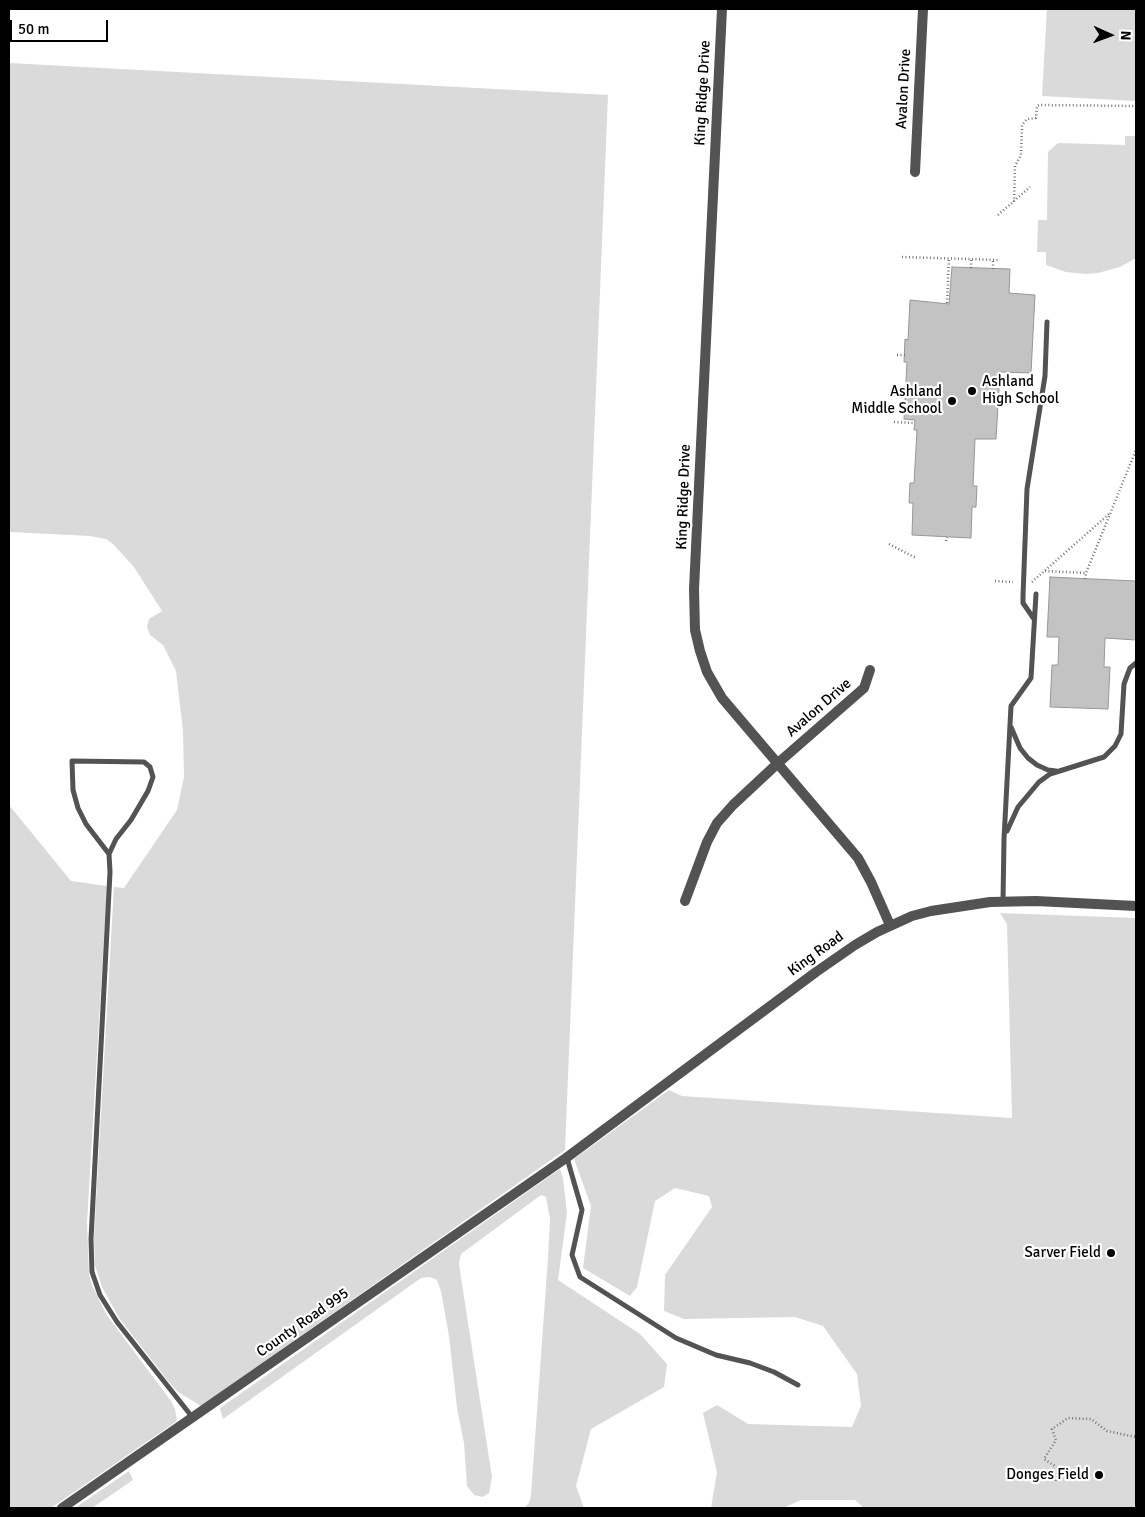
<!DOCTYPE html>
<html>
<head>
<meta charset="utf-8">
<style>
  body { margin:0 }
  #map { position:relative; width:1145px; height:1517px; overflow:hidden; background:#fff; font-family:Signika,sans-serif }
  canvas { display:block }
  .frame { position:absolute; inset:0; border:10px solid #000; pointer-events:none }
  .north { position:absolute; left:1085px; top:10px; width:50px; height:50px; -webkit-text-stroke:4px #fff; paint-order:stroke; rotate:92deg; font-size:14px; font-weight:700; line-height:20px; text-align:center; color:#000 }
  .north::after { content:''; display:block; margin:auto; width:18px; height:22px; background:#000; clip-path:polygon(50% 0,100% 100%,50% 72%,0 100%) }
  .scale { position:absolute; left:10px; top:20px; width:98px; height:22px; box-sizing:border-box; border:2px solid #000; border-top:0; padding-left:6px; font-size:15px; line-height:18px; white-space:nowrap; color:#000; -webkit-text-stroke:4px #fff; paint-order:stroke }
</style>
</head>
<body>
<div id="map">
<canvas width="1145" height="1517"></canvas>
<div class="frame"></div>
<div class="north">N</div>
<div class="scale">50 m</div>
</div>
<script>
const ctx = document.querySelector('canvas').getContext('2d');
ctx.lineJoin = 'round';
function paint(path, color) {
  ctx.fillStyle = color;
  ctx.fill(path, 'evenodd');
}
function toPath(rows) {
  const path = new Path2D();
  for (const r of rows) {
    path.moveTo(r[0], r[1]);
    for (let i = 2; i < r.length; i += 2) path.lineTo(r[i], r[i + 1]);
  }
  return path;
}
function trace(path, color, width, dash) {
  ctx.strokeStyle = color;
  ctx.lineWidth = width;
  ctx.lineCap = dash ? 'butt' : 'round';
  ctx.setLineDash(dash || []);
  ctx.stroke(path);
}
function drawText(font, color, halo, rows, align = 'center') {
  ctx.font = font + ' Signika,sans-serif';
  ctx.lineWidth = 4.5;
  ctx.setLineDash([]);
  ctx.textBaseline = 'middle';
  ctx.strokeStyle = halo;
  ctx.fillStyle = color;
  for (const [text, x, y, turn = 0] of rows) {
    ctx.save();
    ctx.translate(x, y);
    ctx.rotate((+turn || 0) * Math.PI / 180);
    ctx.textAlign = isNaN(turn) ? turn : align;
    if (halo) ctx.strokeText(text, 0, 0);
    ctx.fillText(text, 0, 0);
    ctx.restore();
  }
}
paint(toPath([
  [1047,9,1136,9,1136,101,1042,96],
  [9,63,608,95,565,1150,201,1406,178,1392,168,1381,119,1318,102,1287,95,1265,94,1240,96,1201,114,887,124,888,177,810,184,777,183,731,176,671,163,645,150,635,147,627,149,619,162,611,134,567,113,544,106,539,90,536,9,532],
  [1125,136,1136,136,1136,258,1120,267,1098,273,1086,274,1066,272,1046,265,1046,252,1037,252,1038,220,1047,220,1048,152,1058,143,1125,145],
  [9,805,71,881,107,886,87,1222,89,1274,92,1285,106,1314,171,1401,175,1409,177,1421,51,1508,9,1508],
  [1000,913,1136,918,1136,1508,864,1508,855,1500,801,1500,783,1508,711,1508,717,1472,703,1413,717,1405,748,1424,852,1427,861,1406,857,1374,823,1326,795,1317,684,1319,664,1311,665,1275,712,1207,709,1196,675,1188,655,1201,637,1287,630,1296,583,1268,591,1206,574,1159,669,1090,682,1096,1012,1118,1007,924],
  [560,1169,563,1178,567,1213,558,1280,640,1334,667,1364,664,1387,591,1429,576,1486,584,1508,524,1508,529,1503,531,1495,548,1258,550,1219,546,1197,541,1195,461,1254,459,1263,460,1271,492,1477,489,1493,483,1497,474,1495,467,1486,464,1443,457,1408,449,1336,441,1291,437,1280,430,1277,421,1278,223,1419,220,1408],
  [129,1471,133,1480,92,1508,75,1508]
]), '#dadada');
const building = toPath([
  [952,267,1010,269,1009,293,1035,295,1031,373,1000,372,996,439,975,439,973,486,977,486,976,507,972,507,971,538,912,535,913,503,909,503,910,483,914,483,917,430,914,430,915,420,904,419,907,362,904,362,905,339,908,340,910,300,949,304,952,267],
  [1050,577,1136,581,1136,640,1105,638,1104,667,1110,667,1108,709,1050,707,1052,665,1058,665,1059,637,1047,637,1050,577]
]);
paint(building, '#c3c3c3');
trace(building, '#979797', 1);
trace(toPath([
  [1014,202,1015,166,1021,155,1022,125,1027,119,1036,118,1037,106,1039,105,1136,106],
  [998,215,1030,187],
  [902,257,1000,260],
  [971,268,971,259],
  [993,269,993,260],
  [947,303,949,258],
  [897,355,905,355],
  [894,422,914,423],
  [946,541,947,537],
  [889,544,916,558],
  [1045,571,1086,573],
  [1085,579,1086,573,1136,450],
  [995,581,1013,582],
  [1032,582,1109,514],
  [1056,1481,1058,1468,1044,1459,1056,1440,1052,1429,1068,1418,1091,1419,1107,1431,1136,1437]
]), '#757575', 2.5, [1, 2.5]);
trace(toPath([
  [1034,619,1023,603,1023,596,1027,489,1045,376,1047,322],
  [1011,727,1020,748,1028,758,1037,765,1048,770,1056,771],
  [1007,831,1018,807,1039,782,1050,774,1104,757,1115,746,1121,734,1124,684,1130,668,1136,663],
  [109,854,116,839,131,820,148,791,153,777,150,767,144,762,72,761,73,790,78,808,86,824,109,854,110,872,91,1239,92,1272,100,1295,117,1322,193,1418],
  [1003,901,1004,839,1011,706,1031,678,1036,594],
  [567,1158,582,1210,572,1255,580,1277,676,1338,716,1355,750,1363,774,1372,798,1385]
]), '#535353', 5);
trace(toPath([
  [722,9,694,589,695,630,700,651,707,672,722,698,858,858,871,882,890,925],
  [915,172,923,9],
  [685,901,707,842,717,823,733,805,778,763,864,688,870,670]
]), '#535353', 10);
trace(toPath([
  [62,1508,566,1158,816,972,855,945,877,932,912,916,931,911,990,902,1036,901,1136,906]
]), '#535353', 10);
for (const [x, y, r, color] of [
  [972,391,5,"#000"],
  [952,401,5,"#000"],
  [1111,1253,5,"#000"],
  [1099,1475,5,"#000"]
]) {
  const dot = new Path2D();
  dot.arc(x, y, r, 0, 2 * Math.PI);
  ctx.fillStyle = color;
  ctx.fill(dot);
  trace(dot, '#fff', 2);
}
drawText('15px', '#000', '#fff', [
  ["Avalon Drive",904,89,-87],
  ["King Ridge Drive",703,93,-87],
  ["King Ridge Drive",684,497,-88],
  ["Avalon Drive",819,708,-41],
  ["King Road",816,954,-36],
  ["County Road 995",303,1323,-35]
]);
drawText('15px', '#000', '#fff', [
  ["Ashland",982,382,"left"],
  ["High School",982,399,"left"],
  ["Ashland",942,392],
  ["Middle School",942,409],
  ["Sarver Field",1101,1253],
  ["Donges Field",1089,1475]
], 'right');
</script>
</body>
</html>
